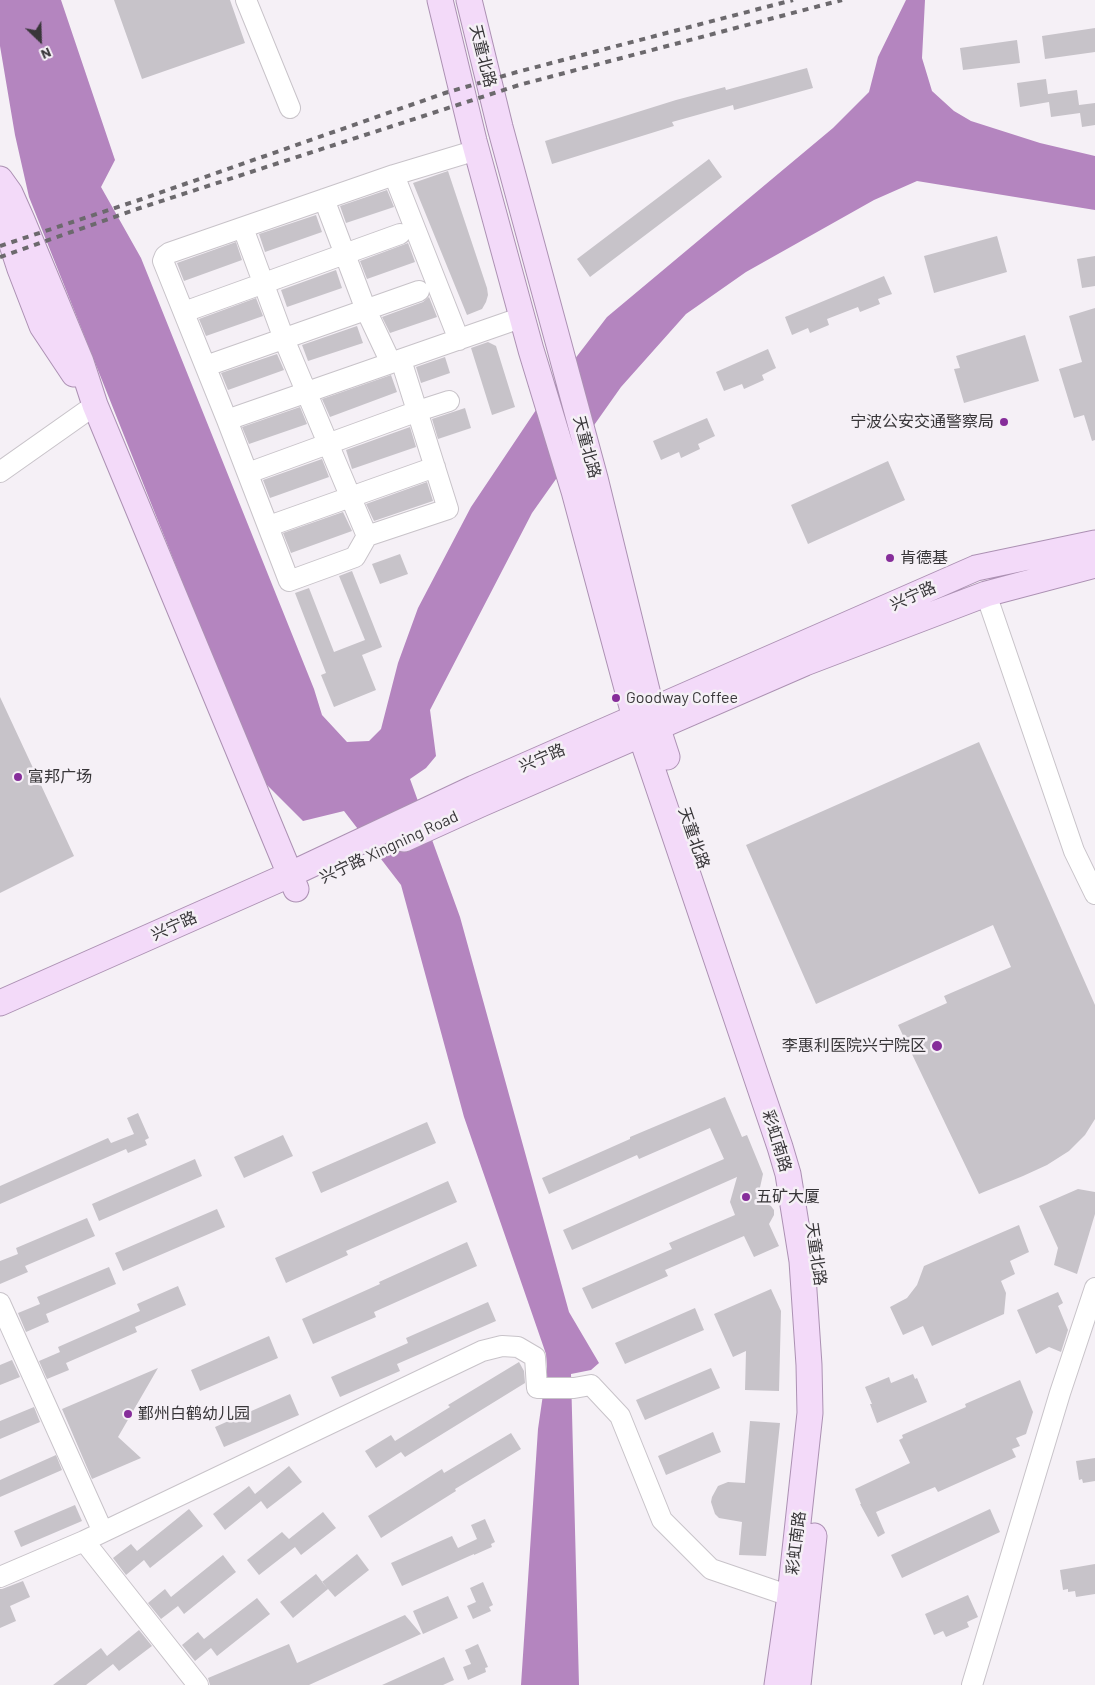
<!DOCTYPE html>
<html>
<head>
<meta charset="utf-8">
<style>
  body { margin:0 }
  #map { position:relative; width:1095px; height:1685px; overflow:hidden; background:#f5f0f6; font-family:Barlow,sans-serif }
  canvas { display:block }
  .north { position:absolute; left:15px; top:15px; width:50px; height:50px; -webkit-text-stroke:4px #f5f0f6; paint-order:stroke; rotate:156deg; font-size:14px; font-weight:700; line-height:20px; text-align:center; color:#383639 }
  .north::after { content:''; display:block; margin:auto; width:18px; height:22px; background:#383639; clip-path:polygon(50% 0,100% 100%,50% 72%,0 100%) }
</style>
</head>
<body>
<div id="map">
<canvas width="1095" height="1685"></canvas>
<div class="north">N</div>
</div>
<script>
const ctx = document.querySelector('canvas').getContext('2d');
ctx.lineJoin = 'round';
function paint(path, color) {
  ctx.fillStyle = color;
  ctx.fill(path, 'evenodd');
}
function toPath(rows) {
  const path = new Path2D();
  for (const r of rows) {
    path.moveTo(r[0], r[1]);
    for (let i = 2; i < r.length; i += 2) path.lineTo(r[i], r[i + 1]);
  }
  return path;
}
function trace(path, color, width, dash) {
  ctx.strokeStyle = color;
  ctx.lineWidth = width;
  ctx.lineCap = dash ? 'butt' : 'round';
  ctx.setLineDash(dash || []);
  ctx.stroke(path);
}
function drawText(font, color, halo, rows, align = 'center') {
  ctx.font = font + ' Barlow,"Noto Sans SC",sans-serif';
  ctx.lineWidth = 5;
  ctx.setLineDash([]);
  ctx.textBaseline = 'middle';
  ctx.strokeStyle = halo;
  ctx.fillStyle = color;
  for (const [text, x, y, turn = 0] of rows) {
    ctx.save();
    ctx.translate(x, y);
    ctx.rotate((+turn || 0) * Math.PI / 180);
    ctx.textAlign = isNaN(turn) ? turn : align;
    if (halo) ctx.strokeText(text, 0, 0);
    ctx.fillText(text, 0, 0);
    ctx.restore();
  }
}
paint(toPath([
  [0,0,61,0,115,160,101,187,141,258,314,689,322,715,347,742,369,741,381,729,398,663,418,608,471,507,538,407,607,317,833,128,869,92,878,57,906,0,925,0,922,58,932,91,954,111,971,121,1040,143,1095,156,1095,210,917,181,874,200,746,272,686,314,621,387,532,513,430,710,436,756,426,768,410,779,460,917,569,1312,599,1363,591,1370,571,1374,579,1685,521,1685,538,1429,547,1367,546,1354,464,1117,401,885,344,811,303,821,265,783,239,724,29,197,15,135,0,46]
]), '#b485bf');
paint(toPath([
  [114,0,230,0,245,43,142,79],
  [1095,28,1095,52,1045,59,1042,36],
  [1017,40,1020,63,963,70,960,48],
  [807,68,813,88,734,110,733,105,672,122,674,126,552,164,545,141,676,100,725,87,726,90],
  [1046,79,1048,94,1077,90,1079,105,1095,103,1095,125,1082,127,1080,113,1051,117,1049,102,1020,107,1017,83],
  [709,159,722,177,590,277,577,259],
  [448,171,487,288,488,295,486,302,482,309,467,315,413,183],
  [387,190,394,207,346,223,340,206],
  [316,215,322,232,265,252,259,234],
  [997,236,1007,272,934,293,924,256],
  [236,242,242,260,184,281,177,263],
  [408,243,415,262,367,279,360,261],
  [1095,256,1095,286,1082,288,1077,259],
  [336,270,342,288,287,307,281,290],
  [884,276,892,294,878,299,880,304,860,312,858,307,827,319,829,325,810,333,808,328,792,335,785,317],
  [429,297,437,317,390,333,382,317,423,302],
  [256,298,263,316,206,336,199,319],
  [1095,308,1095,440,1092,441,1084,415,1074,418,1059,369,1082,362,1069,316],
  [357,326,363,343,308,361,302,345],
  [1025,335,1039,381,964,403,954,369,960,368,956,356],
  [488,342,496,346,515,407,492,415,471,348],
  [768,349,776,368,762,375,764,380,744,389,742,384,724,391,716,372],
  [277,354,284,370,228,390,221,373],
  [445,357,450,373,421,383,416,367],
  [391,375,397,392,330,417,322,399],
  [300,407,307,424,249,444,242,427],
  [465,408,471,428,438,439,432,419],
  [707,418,715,436,698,444,700,449,681,458,679,452,661,460,653,441],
  [410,427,416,447,352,469,346,450],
  [322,459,329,477,270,498,263,480],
  [888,461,905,500,808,544,791,505],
  [427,482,433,501,374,521,366,504],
  [343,512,352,531,291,553,283,533],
  [400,554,408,574,380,584,372,564],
  [352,571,382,647,362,655,376,690,334,707,321,675,326,673,295,593,309,588,334,652,365,640,339,576],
  [0,697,74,856,0,893],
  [979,742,1095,1005,1095,1119,1085,1135,1069,1151,1047,1165,1023,1176,979,1194,898,1025,947,1003,944,996,1011,967,993,925,816,1004,746,845],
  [725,1097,742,1137,747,1135,763,1174,759,1192,763,1202,771,1206,774,1210,774,1215,769,1224,779,1246,754,1257,744,1236,665,1270,668,1276,592,1309,582,1288,672,1249,669,1243,735,1215,730,1202,737,1177,572,1250,563,1230,724,1159,710,1128,639,1159,637,1155,549,1194,542,1178,630,1139,630,1137],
  [138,1113,149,1138,145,1140,147,1145,128,1153,126,1149,0,1204,0,1186,108,1138,111,1143,134,1134,127,1118],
  [427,1122,436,1143,321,1193,312,1172],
  [283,1135,293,1156,244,1178,234,1157],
  [195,1159,202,1176,99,1221,92,1204],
  [448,1181,457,1202,346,1251,348,1255,286,1283,275,1258],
  [1078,1189,1095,1192,1095,1214,1077,1274,1054,1265,1058,1248,1039,1206],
  [217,1209,225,1227,123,1271,115,1253],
  [87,1218,95,1236,25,1266,28,1272,0,1284,0,1261,18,1254,16,1248],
  [1019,1225,1029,1252,1010,1261,1015,1274,1001,1281,1006,1293,1004,1314,932,1346,923,1326,903,1335,890,1307,907,1298,917,1285,924,1266],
  [467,1242,477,1266,374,1312,376,1317,313,1344,302,1319,380,1284,379,1282],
  [109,1267,116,1284,46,1314,49,1322,26,1332,18,1313,40,1304,37,1297],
  [178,1286,186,1305,135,1327,137,1332,66,1363,69,1370,47,1379,39,1361,60,1352,58,1347,140,1311,137,1304],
  [771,1289,781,1311,779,1391,745,1390,746,1351,733,1357,714,1314],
  [1058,1292,1063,1303,1058,1306,1068,1330,1061,1352,1049,1347,1036,1354,1017,1310],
  [488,1302,496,1321,397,1364,400,1371,340,1397,331,1377,408,1343,406,1338],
  [695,1308,704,1330,625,1364,615,1343],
  [269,1336,278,1358,200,1391,191,1370],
  [12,1360,20,1377,0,1385,0,1365],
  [519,1362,524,1371,525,1383,405,1457,401,1452,376,1468,365,1451,391,1435,395,1441,450,1407,448,1405],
  [158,1368,118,1437,141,1458,92,1479,62,1409],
  [711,1368,720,1388,645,1420,636,1400],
  [913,1374,915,1379,917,1378,927,1402,877,1423,870,1404,872,1404,865,1387,889,1377,891,1383],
  [1020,1380,1033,1412,1026,1434,1016,1438,1020,1446,1012,1449,1016,1457,938,1492,935,1487,876,1512,885,1533,878,1537,860,1504,861,1504,855,1489,910,1463,899,1440,903,1438,902,1435,966,1407,965,1404],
  [290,1394,299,1415,224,1447,215,1427],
  [34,1407,40,1422,0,1439,0,1421],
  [750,1421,780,1423,766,1556,739,1555,742,1522,719,1518,715,1514,711,1502,712,1497,718,1486,728,1482,745,1483],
  [713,1432,721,1452,666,1475,658,1456],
  [511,1433,521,1449,455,1489,456,1491,381,1538,368,1516,442,1469,444,1473],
  [56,1455,62,1470,0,1497,0,1480],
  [1095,1458,1095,1481,1083,1483,1082,1479,1079,1480,1076,1461],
  [289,1466,302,1482,267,1509,261,1501,225,1530,213,1514,249,1486,255,1494],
  [75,1505,82,1521,21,1547,14,1531],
  [189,1509,203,1526,150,1568,144,1560,126,1575,113,1558,131,1544,137,1551],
  [990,1509,1000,1532,902,1578,891,1555],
  [323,1512,336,1528,301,1555,295,1547,259,1575,247,1560,282,1532,289,1539],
  [485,1519,495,1542,491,1544,492,1547,474,1555,474,1554,402,1586,391,1563,452,1536,458,1548,477,1539,471,1525],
  [357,1554,369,1570,335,1597,322,1582],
  [223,1555,236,1572,184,1614,178,1606,161,1619,148,1603,165,1589,171,1597],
  [1095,1564,1095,1594,1076,1597,1075,1591,1068,1592,1068,1589,1063,1590,1060,1570],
  [316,1574,328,1589,293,1618,280,1602],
  [23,1581,30,1597,10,1606,16,1621,0,1628,0,1589,2,1589],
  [483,1582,493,1605,489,1607,491,1611,473,1619,467,1606,476,1602,470,1588],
  [968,1595,978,1617,967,1622,969,1627,946,1637,943,1631,934,1635,925,1614],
  [448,1596,458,1618,423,1634,413,1611],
  [257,1598,270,1614,217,1656,211,1648,195,1661,182,1645,198,1632,204,1639],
  [405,1615,421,1634,309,1685,210,1685,208,1678,289,1644,297,1663],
  [139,1630,152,1646,119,1671,113,1664,86,1685,53,1685,101,1648,107,1656],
  [478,1644,488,1667,485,1668,486,1672,468,1680,463,1667,471,1664,465,1650],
  [444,1657,454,1680,443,1685,382,1685]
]), '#c7c3c9');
const minor = toPath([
  [246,0,290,108],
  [394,175,459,340],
  [324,199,366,310,391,363],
  [243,228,284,339,367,536],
  [184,312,400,234],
  [401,360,448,509,367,536,355,557,289,581,227,420,163,261,165,256,169,253,394,175,477,150],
  [206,366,419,291],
  [227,420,523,317],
  [0,472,95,405],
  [248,473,418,411,449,401],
  [269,526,435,467],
  [986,594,1074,851,1095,894],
  [0,1303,103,1532],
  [84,1541,198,1685],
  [0,1577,84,1541,482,1351,502,1346,518,1347,535,1357,537,1388,574,1388,591,1385,620,1416,662,1520,711,1569,790,1596],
  [972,1685,1060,1393,1095,1288]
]);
const major = toPath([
  [440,0,474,141,531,350,574,491,635,718,780,1147,788,1174,802,1261,809,1365,810,1413,790,1596,777,1685],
  [469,0,500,127,595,478,652,711,667,757],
  [0,179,10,193,22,220,81,362,95,405,296,889],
  [0,208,20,269,42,326,74,374],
  [404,839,481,804,805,663,986,594,1095,565],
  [0,1003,289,875,474,788,976,568,1095,543],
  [798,1685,814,1536]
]);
trace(minor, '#c8c3c9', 22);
trace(major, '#ac91b3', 27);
trace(minor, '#fff', 20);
trace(major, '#f3daf9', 25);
trace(toPath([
  [0,246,142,199,445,93,517,72,793,0],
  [0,257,143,207,519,85,842,0]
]), '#6c696d', 4, [6, 6]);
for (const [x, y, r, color] of [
  [1004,422,5,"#862d9a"],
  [890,558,5,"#862d9a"],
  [616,698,5,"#862d9a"],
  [18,777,5,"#862d9a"],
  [937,1046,6,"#862d9a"],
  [746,1197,5,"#862d9a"],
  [128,1414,5,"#862d9a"]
]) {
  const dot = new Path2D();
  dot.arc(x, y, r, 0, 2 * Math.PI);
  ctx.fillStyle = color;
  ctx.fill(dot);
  trace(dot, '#f5f0f6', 2);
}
drawText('16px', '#383639', '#f5f0f6', [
  ["天童北路",483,56,76],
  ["天童北路",587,447,75],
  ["兴宁路",913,596,-24],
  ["兴宁路",542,758,-23],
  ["天童北路",694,838,71],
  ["兴宁路 Xingning Road",389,847,-25],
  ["兴宁路",174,926,-24],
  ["彩虹南路",777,1141,73],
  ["天童北路",816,1254,82],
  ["彩虹南路",796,1543,-83]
]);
drawText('16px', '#383639', '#f5f0f6', [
  ["宁波公安交通警察局",994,422,"right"],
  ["肯德基",900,558],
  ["Goodway Coffee",626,698],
  ["富邦广场",28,777],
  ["李惠利医院兴宁院区",926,1046,"right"],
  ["五矿大厦",756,1197],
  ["鄞州白鹤幼儿园",138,1414]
], 'left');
</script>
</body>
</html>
